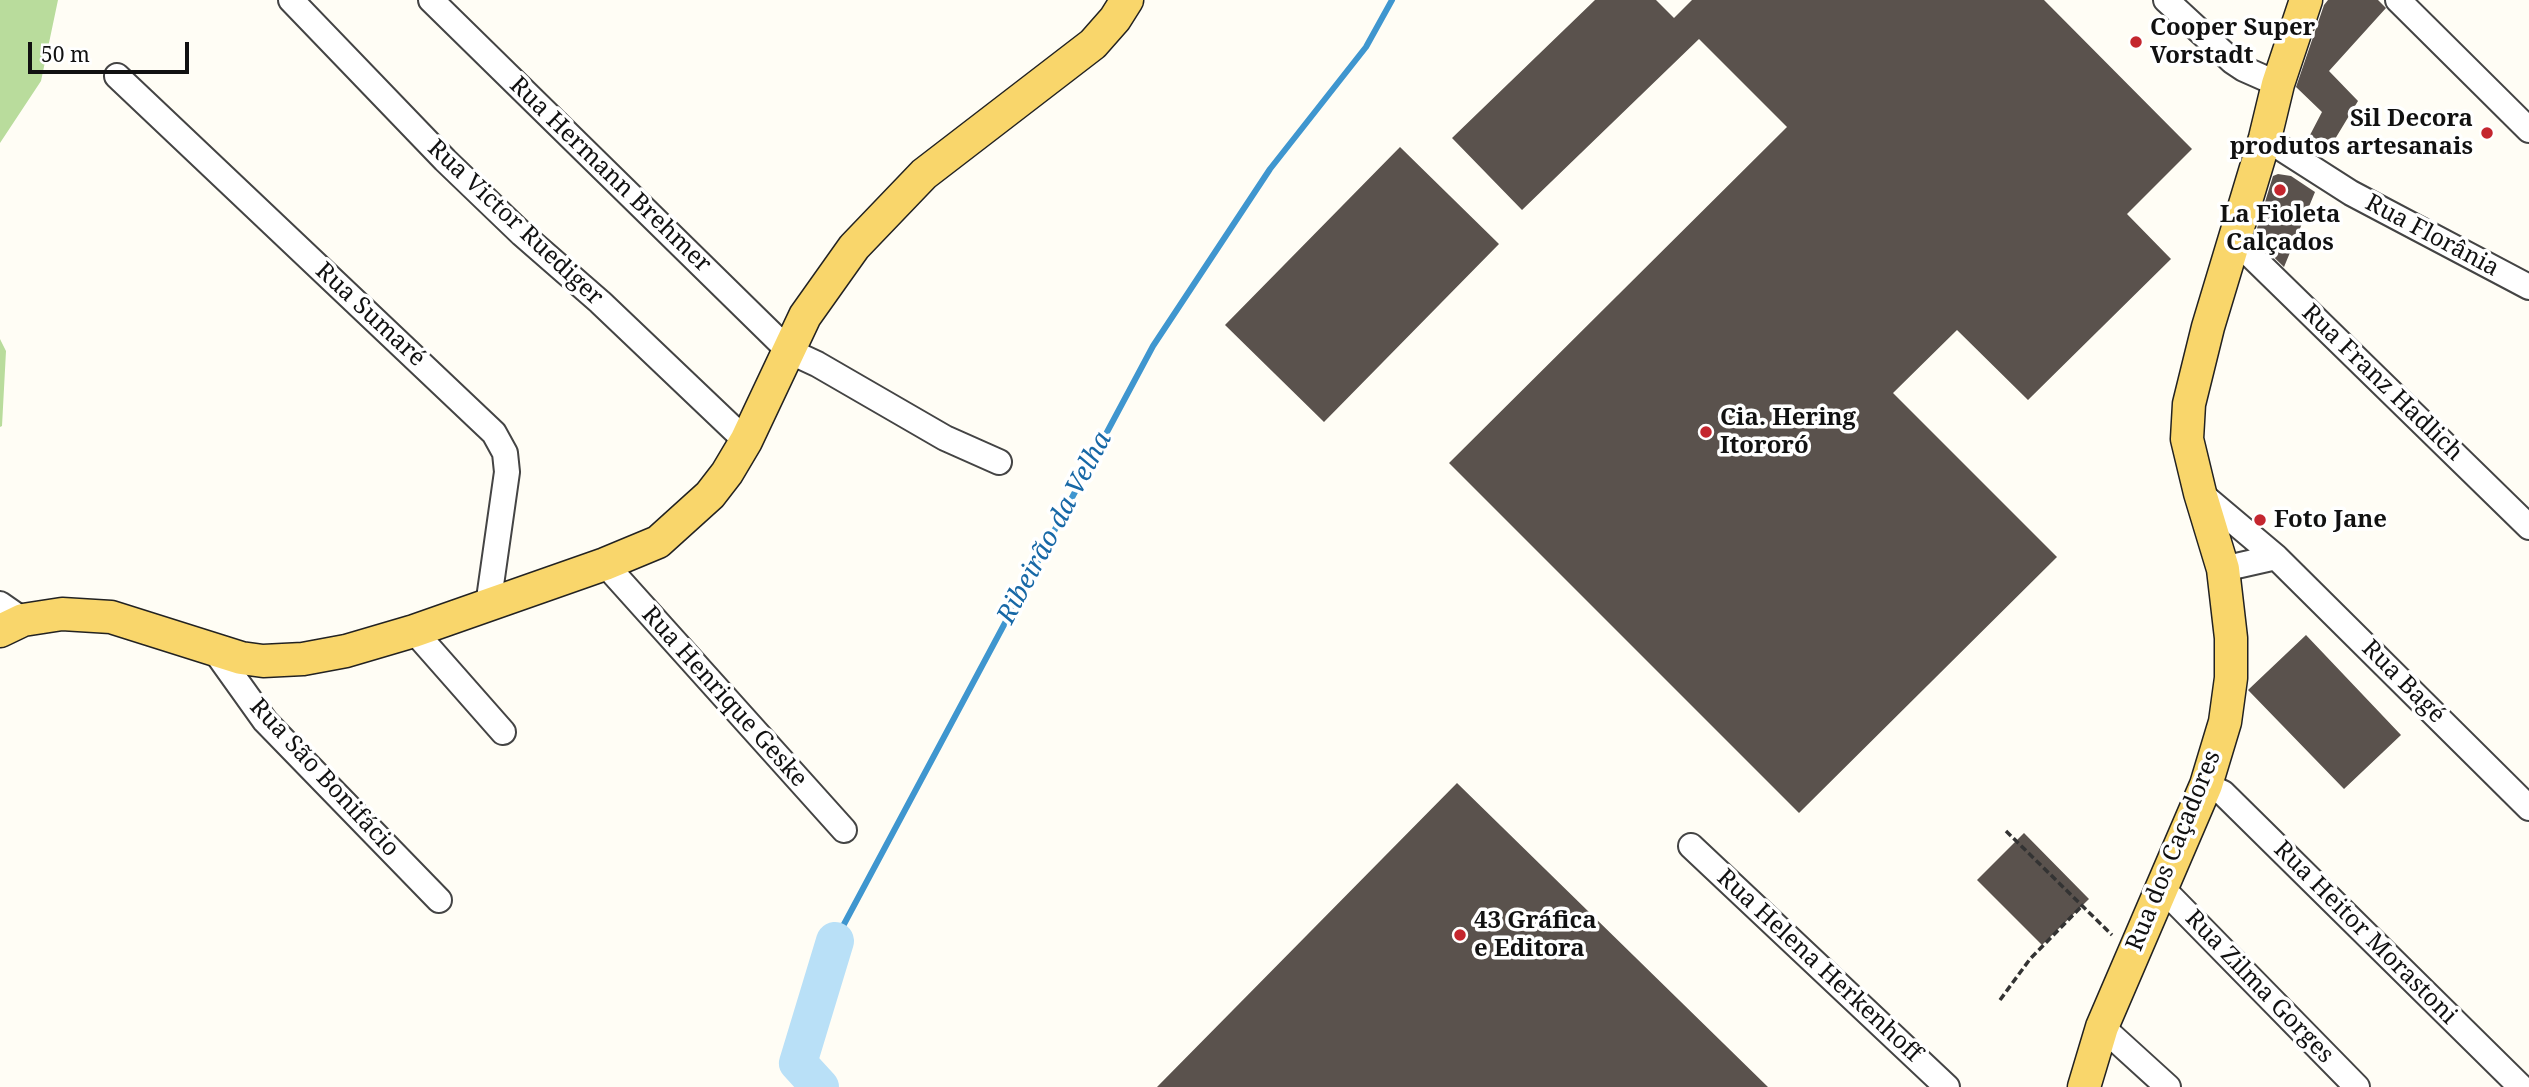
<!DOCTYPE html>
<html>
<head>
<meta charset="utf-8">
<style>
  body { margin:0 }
  #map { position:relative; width:2529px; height:1087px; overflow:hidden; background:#fffdf5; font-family:"Noto Serif",serif }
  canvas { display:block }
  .scale { position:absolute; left:28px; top:42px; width:161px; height:32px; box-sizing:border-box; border:4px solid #111; border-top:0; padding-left:9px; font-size:21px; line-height:24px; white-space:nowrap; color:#111; -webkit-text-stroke:5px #fff; paint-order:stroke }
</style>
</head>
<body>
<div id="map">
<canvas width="2529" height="1087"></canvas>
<div class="scale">50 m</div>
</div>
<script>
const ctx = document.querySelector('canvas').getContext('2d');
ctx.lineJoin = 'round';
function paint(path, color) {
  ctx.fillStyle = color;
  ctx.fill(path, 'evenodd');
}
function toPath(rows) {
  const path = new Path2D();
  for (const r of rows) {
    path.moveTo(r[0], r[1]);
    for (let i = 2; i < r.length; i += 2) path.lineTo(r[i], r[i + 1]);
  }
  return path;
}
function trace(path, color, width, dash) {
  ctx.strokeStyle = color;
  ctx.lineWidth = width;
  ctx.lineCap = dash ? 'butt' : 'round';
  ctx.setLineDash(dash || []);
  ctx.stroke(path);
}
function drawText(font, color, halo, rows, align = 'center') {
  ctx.font = font + ' "Noto Serif",serif';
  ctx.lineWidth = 7;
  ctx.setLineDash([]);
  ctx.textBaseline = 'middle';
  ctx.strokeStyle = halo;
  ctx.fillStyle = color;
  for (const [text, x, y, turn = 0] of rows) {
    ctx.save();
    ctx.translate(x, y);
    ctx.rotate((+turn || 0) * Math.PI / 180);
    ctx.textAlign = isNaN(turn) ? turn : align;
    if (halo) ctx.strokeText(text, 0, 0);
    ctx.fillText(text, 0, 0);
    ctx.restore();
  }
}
paint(toPath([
  [0,0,58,0,41,81,0,143],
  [0,339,6,351,2,426,0,427]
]), '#b9dc9c');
trace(toPath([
  [835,941,1153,346,1270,169,1366,47,1392,0]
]), '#3f96cf', 6);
trace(toPath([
  [820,1087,798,1063,835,941]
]), '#b9e0f7', 38);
paint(toPath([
  [1595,0,1656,0,1674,18,1692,0,2044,0,2192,149,2127,214,2171,259,2028,400,1957,330,1893,393,2057,557,1799,813,1449,463,1787,127,1699,39,1522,210,1452,138],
  [2328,0,2378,0,2386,8,2329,71,2358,101,2329,149,2310,135,2322,112,2296,87,2324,5],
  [1400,147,1499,244,1324,422,1225,325],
  [2278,174,2291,176,2315,192,2284,267,2254,238,2273,176],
  [2306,635,2401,735,2344,789,2248,690],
  [1457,783,1768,1087,1157,1087],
  [2024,833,2089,899,2042,945,1977,880]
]), '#5a524d');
const minor = toPath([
  [291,0,445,160,522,234,600,302,746,441],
  [431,0,789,351,817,364,945,438,999,462],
  [2166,0,2232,61,2244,69,2278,84],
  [2398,0,2529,130],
  [117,76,494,433,505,453,507,472,488,606],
  [2265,138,2351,193,2529,287],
  [2235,240,2529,527],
  [2200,493,2276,557,2529,808],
  [605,564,844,830],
  [2223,569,2276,557],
  [0,604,23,620],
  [414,631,503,732],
  [215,651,265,721,439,900],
  [2206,785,2223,793,2521,1087],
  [1691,846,1947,1087],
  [2161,887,2357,1087],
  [2102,1027,2168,1087]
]);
const major = toPath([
  [0,631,23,620,62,614,111,617,241,658,263,661,303,659,346,651,414,631,605,564,658,542,710,495,727,473,746,441,805,316,854,247,924,174,1093,44,1115,19,1127,0],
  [2084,1087,2102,1027,2206,785,2225,722,2231,678,2231,638,2223,569,2200,493,2187,439,2189,404,2208,327,2265,138,2278,84,2306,0]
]);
trace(minor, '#444', 28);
trace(major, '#222', 35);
trace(toPath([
  [2006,831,2112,935],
  [2000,1000,2030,959,2082,906]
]), '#333', 3.5, [7, 3.5]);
trace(minor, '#fff', 24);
trace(major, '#f9d66b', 32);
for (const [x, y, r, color] of [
  [2136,42,7,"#c4262e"],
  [2487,133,7,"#c4262e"],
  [2280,190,7,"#c4262e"],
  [1706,432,7,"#c4262e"],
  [2260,520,7,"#c4262e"],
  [1460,935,7,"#c4262e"]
]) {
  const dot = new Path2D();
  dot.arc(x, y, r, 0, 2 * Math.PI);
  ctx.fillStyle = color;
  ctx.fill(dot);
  trace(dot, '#fff', 2.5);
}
drawText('bold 24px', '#111', '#fff', [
  ["Cooper Super",2150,28],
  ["Vorstadt",2150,56],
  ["Sil Decora",2473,119,"right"],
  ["produtos artesanais",2473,147,"right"],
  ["La Fioleta",2280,215,"center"],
  ["Calçados",2280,243,"center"],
  ["Cia. Hering",1720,418],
  ["Itororó",1720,446],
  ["Foto Jane",2274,520],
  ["43 Gráfica",1474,921],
  ["e Editora",1474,949]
], 'left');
drawText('24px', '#111', '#fff', [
  ["Rua Hermann Brehmer",610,175,44],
  ["Rua Victor Ruediger",515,223,43],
  ["Rua Florânia",2432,236,28],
  ["Rua Sumaré",370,315,43],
  ["Rua Franz Hadlich",2382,383,44],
  ["Rua Bagé",2403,682,45],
  ["Rua Henrique Geske",724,697,48],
  ["Rua São Bonifácio",324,778,47],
  ["Rua dos Caçadores",2174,851,-68],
  ["Rua Heitor Morastoni",2365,933,45],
  ["Rua Helena Herkenhoff",1819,966,43],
  ["Rua Zilma Gorges",2259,987,46]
]);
drawText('italic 26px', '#1768a6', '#fff', [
  ["Ribeirão da Velha",1055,528,-62]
]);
</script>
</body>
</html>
